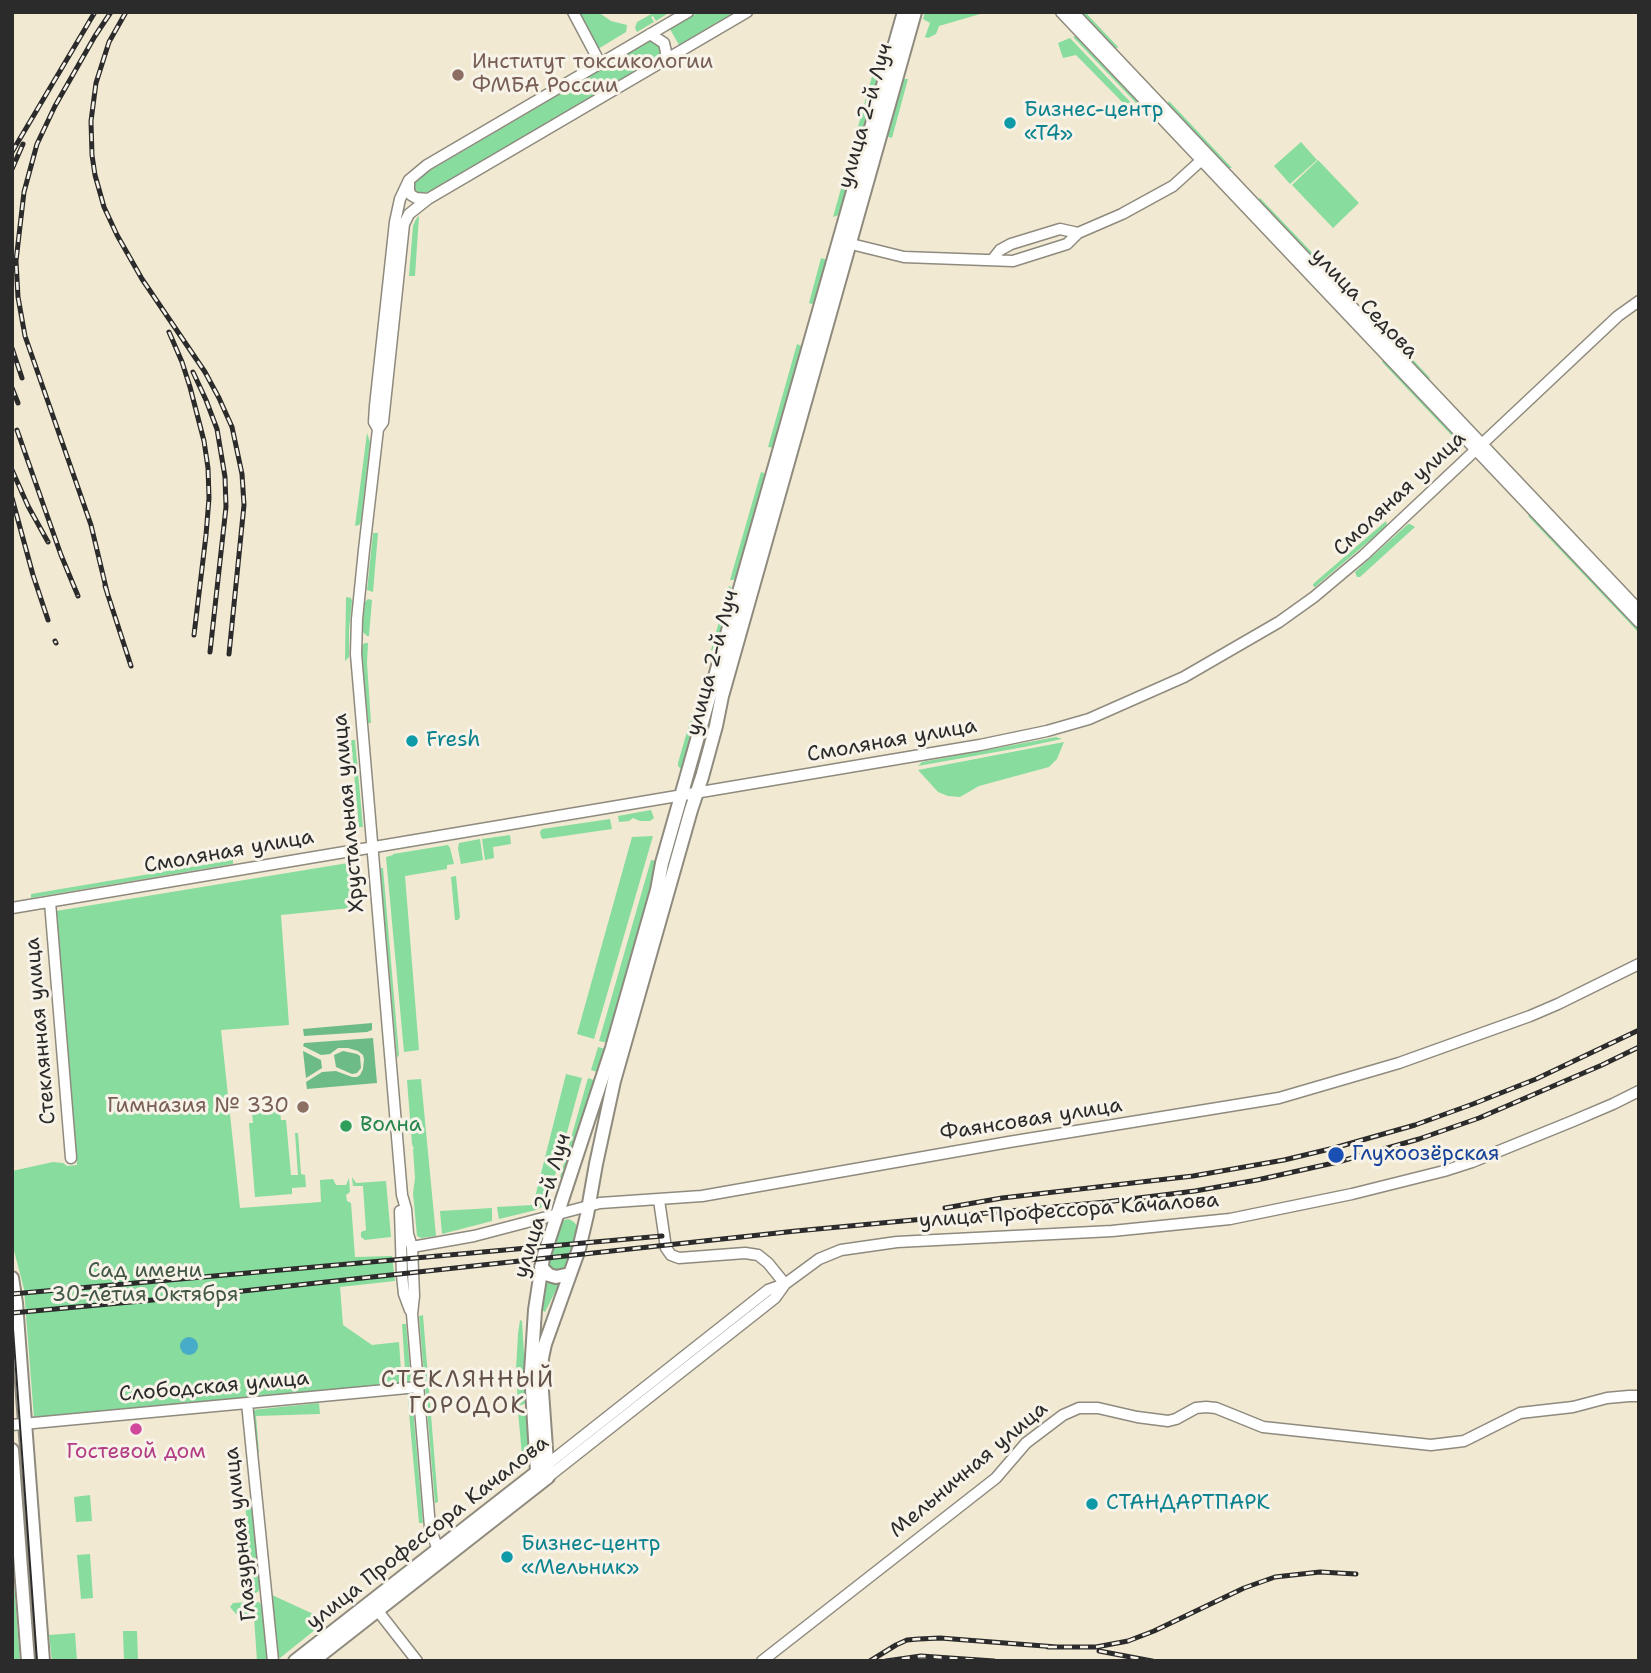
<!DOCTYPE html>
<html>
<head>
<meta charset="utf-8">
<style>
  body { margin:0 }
  #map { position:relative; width:1651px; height:1673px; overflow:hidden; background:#f2e9d2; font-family:"Shantell Sans",sans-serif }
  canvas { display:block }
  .frame { position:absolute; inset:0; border:14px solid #2b2b2b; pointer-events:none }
</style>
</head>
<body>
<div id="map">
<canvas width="1651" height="1673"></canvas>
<div class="frame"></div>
</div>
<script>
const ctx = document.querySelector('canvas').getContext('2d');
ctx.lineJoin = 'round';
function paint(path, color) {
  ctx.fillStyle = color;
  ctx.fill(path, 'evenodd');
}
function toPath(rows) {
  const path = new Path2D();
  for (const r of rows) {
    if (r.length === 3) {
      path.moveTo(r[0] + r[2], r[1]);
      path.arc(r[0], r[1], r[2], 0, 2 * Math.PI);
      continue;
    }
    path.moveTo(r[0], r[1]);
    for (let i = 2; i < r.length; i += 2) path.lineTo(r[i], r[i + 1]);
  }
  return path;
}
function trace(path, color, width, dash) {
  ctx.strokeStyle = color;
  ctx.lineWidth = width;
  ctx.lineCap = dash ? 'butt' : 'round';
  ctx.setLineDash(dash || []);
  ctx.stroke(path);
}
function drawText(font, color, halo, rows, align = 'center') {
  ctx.font = font + ' "Shantell Sans",sans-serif';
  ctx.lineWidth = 6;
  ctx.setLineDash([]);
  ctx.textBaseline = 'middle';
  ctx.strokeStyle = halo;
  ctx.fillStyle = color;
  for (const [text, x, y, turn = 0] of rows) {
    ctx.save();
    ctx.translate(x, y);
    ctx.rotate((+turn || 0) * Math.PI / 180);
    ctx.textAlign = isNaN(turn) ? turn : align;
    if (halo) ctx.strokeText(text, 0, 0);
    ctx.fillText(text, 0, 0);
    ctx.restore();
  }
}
paint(toPath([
  [579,12,598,12,611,21,627,25,626,32,598,49],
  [655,12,670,12,656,21,653,16,651,17,654,22,637,32,635,28,637,22],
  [699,12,735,12,679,45,670,29],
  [925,12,987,12,939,26,936,34,928,38,925,37,930,23,923,19],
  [1079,12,1085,12,1118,47,1115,50],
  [1076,36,1137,99,1139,106,1073,37],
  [1070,38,1136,108,1132,112,1076,55,1063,58,1058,43],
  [655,41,659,43,662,51,659,57,430,192,418,192,415,190,414,184,426,173,648,42],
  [876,62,883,65,863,135,856,134],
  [902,79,908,79,892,138,886,136],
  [1169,101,1232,168,1227,168,1167,105],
  [854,142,860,146,841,214,833,217],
  [1301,142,1317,160,1290,184,1274,166],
  [1318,160,1359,203,1333,228,1292,185],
  [1260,198,1345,287,1350,293,1346,294,1343,292,1257,201],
  [419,216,415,276,409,276,413,226,416,219],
  [821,258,828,260,816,303,811,304,809,303],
  [1375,319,1430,378,1427,380,1374,323],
  [797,344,804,347,775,448,768,447],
  [1384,360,1457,437,1455,439,1382,362],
  [367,433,370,442,361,522,359,525,355,526],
  [761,472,764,473,766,480,739,575,733,580,730,580],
  [1530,514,1639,629,1639,633,1528,516],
  [1386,521,1387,526,1315,587,1313,586,1313,584],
  [1408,524,1410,524,1415,527,1360,577,1357,577,1355,572],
  [373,533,378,533,373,592,367,590],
  [729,586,731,587,733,595,717,652,711,650],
  [346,597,351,598,352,601,349,629,349,657,345,661],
  [368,599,372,600,369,636,367,636,362,631,365,602],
  [365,643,368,643,367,663,371,723,368,723,362,656,362,645],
  [690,721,693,721,696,730,684,772,678,766,678,763],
  [1056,737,1062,739,1024,747,918,766,922,762],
  [351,740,355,740,363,827,359,827],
  [1064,742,1057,759,1049,767,979,786,960,797,948,796,938,792,918,770],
  [651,810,654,818,650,821,640,821,633,818,629,821,619,822,618,816],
  [610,819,612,829,543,839,541,837,540,832,542,829],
  [510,835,511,844,493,847,494,858,485,860,482,839],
  [653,836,594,1039,577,1034,632,837],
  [480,839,483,860,461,864,458,849,459,843],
  [448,845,450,848,454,864,447,865,447,869,405,876,419,1050,404,1052,386,857,393,855,393,854],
  [233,860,233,864,31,898,31,894],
  [651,860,656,861,651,890,608,1043,599,1041],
  [354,862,356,863,361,907,281,915,289,1025,221,1030,240,1208,321,1202,320,1180,333,1179,336,1185,346,1185,349,1178,350,1192,346,1195,347,1201,351,1203,355,1257,392,1256,395,1281,340,1287,343,1325,372,1345,399,1342,402,1385,34,1418,24,1289,12,1243,12,1171,53,1162,63,1163,67,1166,77,1165,56,911],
  [380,868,383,868,399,1055,397,1058],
  [456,876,460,917,458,920,455,920,451,877],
  [598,1047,606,1049,600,1073,591,1070],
  [566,1074,582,1078,548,1201,544,1206,536,1210,499,1219,497,1207,533,1205],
  [588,1078,597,1081,564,1179,560,1177],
  [421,1079,436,1236,421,1238,417,1236,413,1193,415,1178,413,1149,414,1149,412,1144,407,1080],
  [280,1110,281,1120,286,1120,291,1175,298,1175,295,1133,298,1133,301,1174,305,1175,306,1187,292,1188,292,1194,255,1197,249,1123,253,1123,252,1113],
  [352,1177,356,1183,386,1181,391,1237,365,1240,361,1237,361,1232,366,1230,363,1186,353,1186],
  [492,1208,492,1221,442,1234,440,1211],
  [569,1219,574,1222,577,1226,578,1232,567,1266,559,1271,552,1270,548,1264,559,1224,564,1220],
  [546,1279,560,1282,545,1312,542,1310],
  [423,1315,438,1502,435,1503,419,1316],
  [520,1320,522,1321,527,1403,518,1406,516,1369,518,1334],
  [402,1324,406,1324,411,1379,406,1385],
  [407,1391,412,1396,423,1523,419,1523],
  [319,1403,320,1414,256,1416,259,1452,257,1451,252,1410],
  [527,1408,530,1463,523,1467,518,1411],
  [90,1495,92,1521,76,1522,74,1497],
  [245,1501,252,1501,260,1587,258,1592,252,1594],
  [90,1554,93,1598,81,1599,77,1555],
  [12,1557,20,1661,12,1661],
  [272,1595,322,1618,326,1621,280,1658,275,1651],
  [248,1602,249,1614,236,1614,230,1607,233,1603],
  [253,1602,259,1602,263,1608,267,1661,257,1661],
  [123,1631,137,1631,138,1661,124,1661],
  [75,1633,77,1661,52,1661,49,1635]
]), '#87dc9e');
paint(toPath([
  [372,1023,372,1030,367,1032,304,1036,303,1029],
  [373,1038,377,1083,307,1089,306,1082,322,1072,336,1071,352,1077,357,1077,360,1075,363,1069,364,1059,363,1055,358,1051,348,1048,338,1048,330,1054,321,1055,303,1046,304,1043],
  [303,1051,321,1060,322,1068,306,1078],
  [343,1051,357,1054,360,1056,361,1068,357,1073,352,1074,336,1067,334,1055]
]), '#6dbc85');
paint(toPath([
  [189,1346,9]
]), '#47acc7');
const minor = toPath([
  [573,12,600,63],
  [1061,12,1639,622],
  [1073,12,1639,610],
  [650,34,664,43,666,52,665,60],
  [409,181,409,191,411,195,416,198,428,199],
  [843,242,904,257,1013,261,1067,244,1078,233,1122,214,1173,186,1206,156],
  [992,260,1000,250,1011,244,1060,229,1078,233],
  [378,429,374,422,375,406,395,222,400,199,409,180,427,165,688,12],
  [50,902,71,1158],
  [12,908,980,745,1047,731,1089,719,1184,677,1279,622,1314,597,1364,555,1618,316,1639,301],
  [659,1200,666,1248,671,1255,679,1258,745,1253,758,1255,768,1263,785,1284],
  [400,1211,402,1275,404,1294,410,1310],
  [412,1247,474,1236,600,1203,702,1196,1009,1142,1279,1098,1399,1063,1530,1016,1558,1004,1639,964],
  [247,1403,273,1661],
  [12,1425,418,1387],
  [544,1467,768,1290,785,1284,819,1259,841,1250,897,1242,1112,1231,1230,1219,1352,1194,1444,1171,1472,1162,1573,1121,1613,1104,1639,1091],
  [544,1475,548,1477,775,1298,785,1284],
  [440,1556,430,1527,412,1314,414,1296,412,1247,408,1234,406,1209,402,1195,356,654,357,619,364,550,378,429,383,422,404,224,409,214,428,199,747,12],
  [374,1606,417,1661],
  [762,1661,996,1478,1026,1443,1063,1415,1079,1408,1098,1408,1137,1417,1168,1421,1176,1419,1196,1408,1206,1407,1216,1408,1263,1427,1431,1445,1464,1441,1520,1413,1573,1407,1607,1398,1629,1396,1639,1396]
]);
const major = toPath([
  [541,1267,549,1275,556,1277,570,1274],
  [12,1278,16,1303,43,1661],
  [12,1450,28,1661],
  [295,1661,537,1472,531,1372,535,1310,543,1258,612,1048,657,890,662,863,904,12],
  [313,1661,548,1477,541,1377,542,1358,545,1344,579,1249,587,1215,596,1164,614,1081,691,810,702,777,716,726,722,696,915,12]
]);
trace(minor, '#8e8a7e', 13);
trace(major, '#8e8a7e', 16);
trace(minor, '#fff', 10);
trace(major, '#fff', 12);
trace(toPath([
  [12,1315,37,1661]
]), '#2b2b2b', 2);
const rail = toPath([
  [126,12,109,42,96,83,91,121,92,155,95,175,104,207,117,235,142,279,205,372,219,398,232,427,242,474,244,505,229,654],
  [12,152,95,12],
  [12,169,23,144],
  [169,332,182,362,190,387,204,441,208,468,209,498,206,535,194,635],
  [12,348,22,378],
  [193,372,206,400,217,429,225,477,226,507,210,652],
  [12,388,18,403],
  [17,430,61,555,78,596],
  [12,470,28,506,48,542],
  [12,498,33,575,48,620],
  [105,586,131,666],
  [108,596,91,525,25,336,18,297,16,261,24,192,37,144,55,106,95,36,111,12],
  [55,641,56,643],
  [945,1208,1002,1198,1193,1176,1284,1160,1334,1148,1415,1125,1473,1104,1536,1079,1639,1030],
  [12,1294,662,1236],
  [12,1313,206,1295,796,1231,1106,1202,1195,1191,1257,1180,1338,1162,1419,1139,1479,1118,1602,1065,1639,1047],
  [1048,1647,1096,1647,1128,1641,1154,1631,1244,1588,1275,1577,1320,1572,1356,1574],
  [1099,1651,1152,1661],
  [870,1661,896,1645,907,1640,919,1639,940,1638,1057,1647],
  [886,1661,921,1656,994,1661]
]);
trace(rail, '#2b2b2b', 5);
trace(rail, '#f7f3e8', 2.5, [8]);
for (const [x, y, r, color] of [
  [458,75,7,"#8d6e63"],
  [1010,123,7,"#0f9aa8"],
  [412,741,7,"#0f9aa8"],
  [303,1107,7,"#8d6e63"],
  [346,1126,7,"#2e9e5b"],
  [1336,1155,9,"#1a4fb4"],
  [136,1429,7,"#d1479c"],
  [1092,1504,7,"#0f9aa8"],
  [507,1557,7,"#0f9aa8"]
]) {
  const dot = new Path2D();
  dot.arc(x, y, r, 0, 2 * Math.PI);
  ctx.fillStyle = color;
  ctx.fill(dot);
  trace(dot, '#f7f3e8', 2.5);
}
drawText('21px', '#785e54', '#f7f3e8', [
  ["Институт токсикологии",472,63],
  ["ФМБА России",472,87],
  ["Гимназия № 330",289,1107,"right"]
], 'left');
drawText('21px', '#0d838f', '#f7f3e8', [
  ["Бизнес-центр",1024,111],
  ["«Т4»",1024,135],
  ["Fresh",426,741],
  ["СТАНДАРТПАРК",1106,1504],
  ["Бизнес-центр",521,1545],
  ["«Мельник»",521,1569]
], 'left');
drawText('21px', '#2b2b2b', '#f7f3e8', [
  ["улица 2-й Луч",866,116,-74],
  ["улица Седова",1364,304,46],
  ["Смоляная улица",1400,494,-43],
  ["улица 2-й Луч",713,663,-75],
  ["Смоляная улица",892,741,-10],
  ["Хрустальная улица",349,813,-95],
  ["Смоляная улица",229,852,-10],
  ["Стеклянная улица",41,1031,-95],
  ["Фаянсовая улица",1031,1120,-9],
  ["улица 2-й Луч",543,1206,-73],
  ["улица Профессора Качалова",1069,1211,-4],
  ["Слободская улица",214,1387,-5],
  ["Мельничная улица",969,1470,-40],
  ["улица Профессора Качалова",428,1533,-38],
  ["Глазурная улица",241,1534,-96]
]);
drawText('21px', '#27864d', '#f7f3e8', [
  ["Волна",360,1126]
], 'left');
drawText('21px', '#164399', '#f7f3e8', [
  ["Глухоозёрская",1352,1155]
], 'left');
drawText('21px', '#425748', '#f7f3e8', [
  ["Сад имени",145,1272],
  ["30-летия Октября",145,1296]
]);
drawText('21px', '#b23c85', '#f7f3e8', [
  ["Гостевой дом",136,1453]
]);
ctx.letterSpacing = '2px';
drawText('23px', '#63514a', '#f7f3e8', [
  ["СТЕКЛЯННЫЙ",468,1381],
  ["ГОРОДОК",468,1407]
]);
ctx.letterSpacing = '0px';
</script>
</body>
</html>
